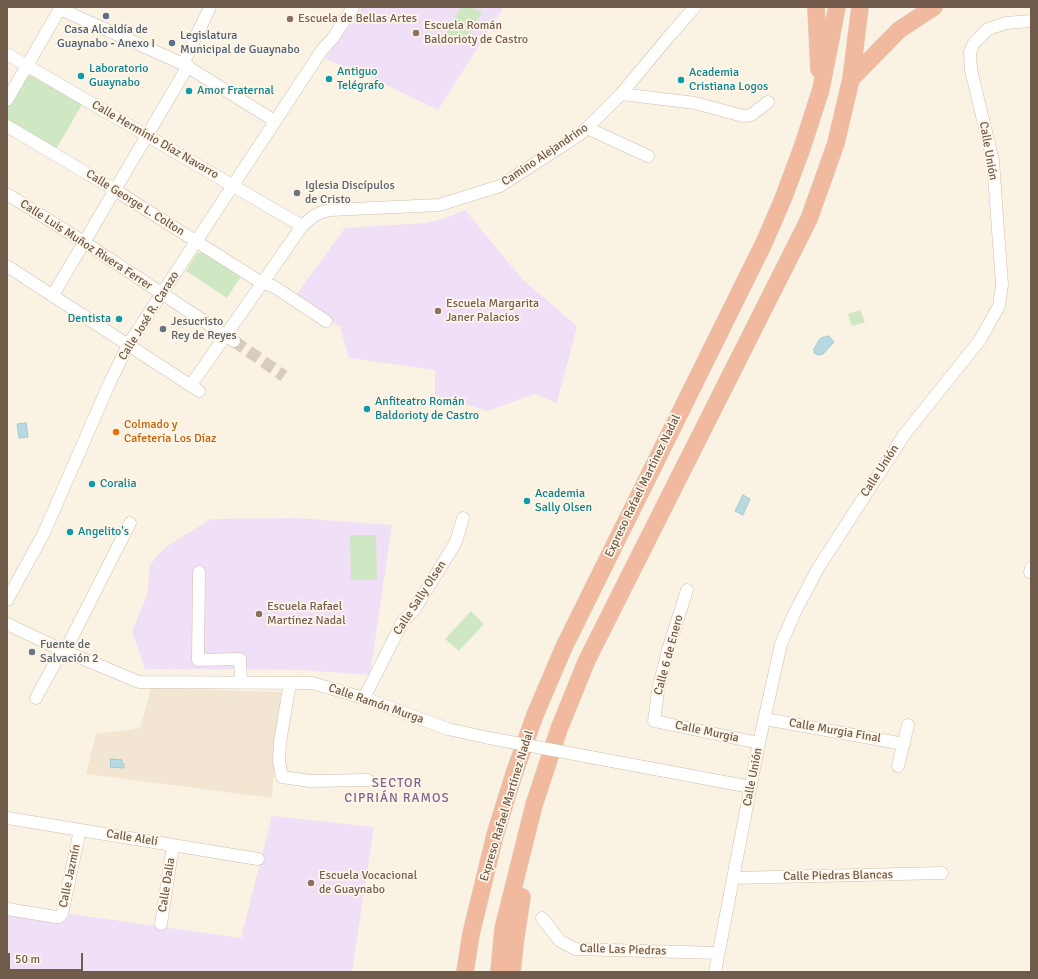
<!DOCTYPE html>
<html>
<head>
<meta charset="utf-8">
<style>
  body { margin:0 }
  #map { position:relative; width:1038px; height:979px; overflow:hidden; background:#faf3e3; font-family:Signika,sans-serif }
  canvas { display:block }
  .frame { position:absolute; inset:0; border:8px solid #715b4b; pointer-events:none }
  .scale { position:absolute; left:8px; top:953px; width:75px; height:18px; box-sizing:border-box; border:2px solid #715b4b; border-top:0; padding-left:5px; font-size:12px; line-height:14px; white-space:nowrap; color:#715b4b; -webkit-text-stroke:3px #fef7e9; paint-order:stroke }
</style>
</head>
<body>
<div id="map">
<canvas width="1038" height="979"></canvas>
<div class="frame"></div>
<div class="scale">50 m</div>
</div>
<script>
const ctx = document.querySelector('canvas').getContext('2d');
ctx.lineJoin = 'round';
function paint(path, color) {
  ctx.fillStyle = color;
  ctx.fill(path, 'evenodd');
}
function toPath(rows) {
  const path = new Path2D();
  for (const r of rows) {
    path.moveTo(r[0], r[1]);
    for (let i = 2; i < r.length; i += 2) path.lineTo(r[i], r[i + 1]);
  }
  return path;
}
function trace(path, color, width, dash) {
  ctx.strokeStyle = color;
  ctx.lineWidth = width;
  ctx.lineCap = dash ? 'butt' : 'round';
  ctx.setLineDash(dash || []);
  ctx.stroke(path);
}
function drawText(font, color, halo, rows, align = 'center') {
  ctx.font = font + ' Signika,sans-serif';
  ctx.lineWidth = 3.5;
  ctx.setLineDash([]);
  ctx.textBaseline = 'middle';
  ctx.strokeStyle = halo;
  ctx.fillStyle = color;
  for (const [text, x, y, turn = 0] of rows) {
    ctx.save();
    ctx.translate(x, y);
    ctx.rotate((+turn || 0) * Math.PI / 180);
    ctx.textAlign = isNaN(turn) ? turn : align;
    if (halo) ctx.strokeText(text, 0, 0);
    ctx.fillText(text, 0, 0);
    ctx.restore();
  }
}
paint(toPath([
  [151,688,281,692,272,798,86,774,96,734,140,728]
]), '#f2e6d2');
paint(toPath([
  [362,7,504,7,438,110,370,77,325,59],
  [465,210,523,280,577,326,557,403,535,394,487,411,435,395,435,370,349,358,340,327,295,296,345,228,426,223,442,219],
  [296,518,392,525,370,675,302,670,145,669,132,632,147,595,150,565,156,557,166,547,211,519],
  [272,816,374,827,352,972,7,972,7,915,60,922,71,914,241,938]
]), '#f0e0f7');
paint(toPath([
  [461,7,472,7,482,13,461,46,444,35],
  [33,75,83,103,56,149,7,120,7,108,27,76],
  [204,252,241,276,227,298,186,271,197,253],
  [860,310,865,322,852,326,848,314],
  [350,535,376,535,377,580,351,580],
  [471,611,484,624,459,651,445,639]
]), '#cfe7c3');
const water = toPath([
  [829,336,834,342,833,343,823,354,818,355,814,353,814,349,819,340,821,338,829,336],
  [26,423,28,437,19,438,17,424,26,423],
  [743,495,750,499,743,515,735,511,743,495],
  [111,759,122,760,122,764,124,764,124,768,110,767,111,759]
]);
paint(water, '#b9d9e2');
trace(water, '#a0c8d3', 1);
trace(toPath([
  [234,341,284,376]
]), '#d8cdbd', 12, [12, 6]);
const minor = toPath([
  [60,9,183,64,275,121],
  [7,54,302,226],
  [183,64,210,7],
  [621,94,695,103,743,116,751,115,768,102],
  [7,100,61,7],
  [7,126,115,190,262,283,273,286,326,321],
  [587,128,648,156],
  [7,194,84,242,234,341],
  [7,266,199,391],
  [53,295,188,66],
  [191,385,302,226,314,216,322,212,330,210,439,205,500,186,579,135,587,128,621,94,671,34,695,7],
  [199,572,198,660,240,659,241,683],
  [1030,572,1031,568],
  [687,590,668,650,658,691,654,721,759,743],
  [7,600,43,535,110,382,128,345,322,50,333,38,353,7],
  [7,624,62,650,139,682,312,683,364,698,448,729,489,738],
  [290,683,280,742,279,761,282,777,310,781,368,780],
  [36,698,62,650,68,645,130,523],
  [364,698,403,621,414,610,456,542,463,518],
  [765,719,904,744],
  [590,757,751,787],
  [898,766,908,725],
  [7,818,258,859],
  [733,878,942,873],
  [7,909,56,917,59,917,62,914,80,830],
  [542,918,560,941,575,949,718,953],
  [161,924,173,845],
  [715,972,759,743,781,644,794,614,817,570,904,435,980,340,999,306,1002,285,993,161,971,70,970,52,974,43,988,29,1006,23,1031,21]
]);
const highway = toPath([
  [816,7,819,69],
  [851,79,899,30,934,7],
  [465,972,471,934,495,835,515,771,535,715,564,647,764,243,783,199,802,148,821,89,837,7],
  [499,972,503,929,534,805,559,729,587,660,809,219,836,143,851,79,860,7],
  [512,972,515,943,522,897]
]);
trace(minor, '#cdbeae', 13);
trace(highway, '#dad4d0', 18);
trace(minor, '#fff', 12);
trace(highway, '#f1ba9e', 17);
const minorBridge = toPath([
  [489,738,590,757]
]);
trace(minorBridge, '#cdbeae', 13, []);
trace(minorBridge, '#fff', 12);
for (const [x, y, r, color] of [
  [106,16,4,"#5c6f8a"],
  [290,19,4,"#8d6e63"],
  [416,33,4,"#8d6e63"],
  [172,43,4,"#5c6f8a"],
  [81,76,4,"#0f9aa8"],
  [329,79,4,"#0f9aa8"],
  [681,80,4,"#0f9aa8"],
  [189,91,4,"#0f9aa8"],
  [297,193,4,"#6b7280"],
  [438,311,4,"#8d6e63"],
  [119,319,4,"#0f9aa8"],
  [163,329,4,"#6b7280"],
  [367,409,4,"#0f9aa8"],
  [116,432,4,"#e8710a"],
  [92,484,4,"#0f9aa8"],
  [527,501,4,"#0f9aa8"],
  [70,532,4,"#0f9aa8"],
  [259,614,4,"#8d6e63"],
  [32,652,4,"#6b7280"],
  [311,883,4,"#8d6e63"]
]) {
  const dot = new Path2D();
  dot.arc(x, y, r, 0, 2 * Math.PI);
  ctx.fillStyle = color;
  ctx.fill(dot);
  trace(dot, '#fef7e9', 1.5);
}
drawText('12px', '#785e54', '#fef7e9', [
  ["Escuela de Bellas Artes",298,19],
  ["Escuela Román",424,26],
  ["Baldorioty de Castro",424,40],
  ["Escuela Margarita",446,304],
  ["Janer Palacios",446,318],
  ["Escuela Rafael",267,607],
  ["Martínez Nadal",267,621],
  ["Escuela Vocacional",319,876],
  ["de Guaynabo",319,890]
], 'left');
drawText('12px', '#4e5e75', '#fef7e9', [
  ["Casa Alcaldía de",106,30],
  ["Guaynabo - Anexo I",106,44],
  ["Legislatura",180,36,"left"],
  ["Municipal de Guaynabo",180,50,"left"]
]);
drawText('12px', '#0d838f', '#fef7e9', [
  ["Laboratorio",89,69],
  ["Guaynabo",89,83],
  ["Antiguo",337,72],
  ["Telégrafo",337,86],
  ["Academia",689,73],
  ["Cristiana Logos",689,87],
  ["Amor Fraternal",197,91],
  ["Dentista",111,319,"right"],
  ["Anfiteatro Román",375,402],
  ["Baldorioty de Castro",375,416],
  ["Coralia",100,484],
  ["Academia",535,494],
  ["Sally Olsen",535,508],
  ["Angelito's",78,532]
], 'left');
drawText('12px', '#715b4b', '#fef7e9', [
  ["Calle Herminio Díaz Navarro",155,140,30],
  ["Calle Unión",988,151,80],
  ["Camino Alejandrino",545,155,-34],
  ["Calle George L. Colton",135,203,32],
  ["Calle Luis Muñoz Rivera Ferrer",86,245,33],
  ["Calle José R. Carazo",149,316,-58],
  ["Calle Unión",880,471,-57],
  ["Expreso Rafael Martínez Nadal",643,486,-64],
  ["Calle Sally Olsen",420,598,-57],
  ["Calle 6 de Enero",669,655,-75],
  ["Calle Ramón Murga",376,704,19],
  ["Calle Murgia Final",835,731,10],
  ["Calle Murgia",707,732,12],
  ["Calle Unión",753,777,-79],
  ["Expreso Rafael Martínez Nadal",507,806,-73],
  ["Calle Alelí",132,838,9],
  ["Calle Jazmín",70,876,-78],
  ["Calle Piedras Blancas",838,876,-1],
  ["Calle Dalia",167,885,-81],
  ["Calle Las Piedras",623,950,2]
]);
drawText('12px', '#5b616d', '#fef7e9', [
  ["Iglesia Discípulos",305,186],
  ["de Cristo",305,200],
  ["Jesucristo",171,322],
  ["Rey de Reyes",171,336],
  ["Fuente de",40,645],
  ["Salvación 2",40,659]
], 'left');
drawText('12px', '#c56008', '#fef7e9', [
  ["Colmado y",124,425],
  ["Cafetería Los Díaz",124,439]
], 'left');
ctx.letterSpacing = '1px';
drawText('13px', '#82638d', '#fef7e9', [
  ["SECTOR",397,784],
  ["CIPRIÁN RAMOS",397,799]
]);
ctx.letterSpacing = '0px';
</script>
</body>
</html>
